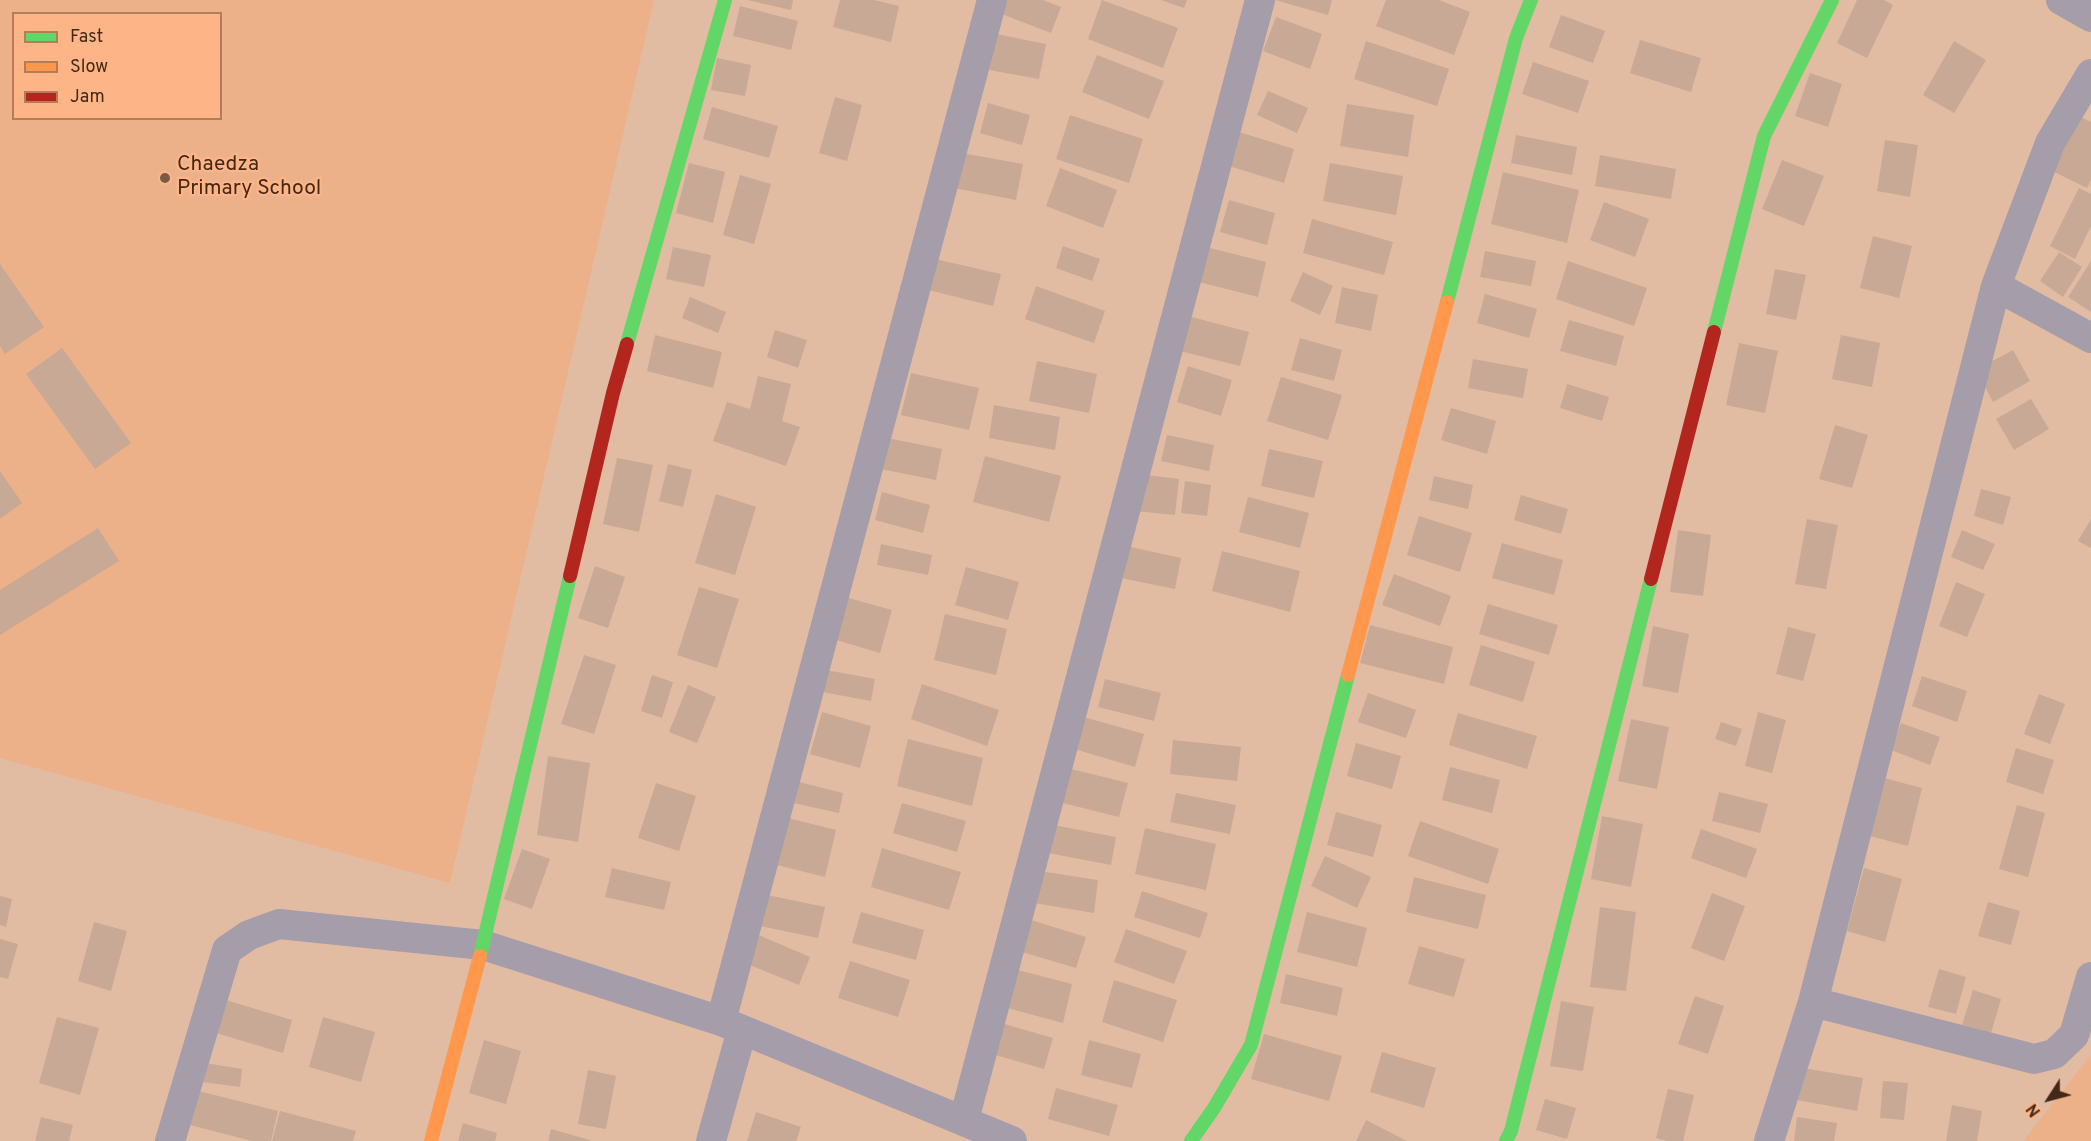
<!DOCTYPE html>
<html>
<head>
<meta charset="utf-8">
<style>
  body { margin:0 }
  #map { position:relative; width:2091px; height:1141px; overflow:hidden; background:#e2bba3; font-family:Overpass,sans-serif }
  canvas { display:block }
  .legend { position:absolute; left:12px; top:12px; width:210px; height:108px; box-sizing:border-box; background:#fdb588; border:2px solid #b37d5a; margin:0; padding:8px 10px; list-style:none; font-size:18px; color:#442816 }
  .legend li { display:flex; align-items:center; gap:12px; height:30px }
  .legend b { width:30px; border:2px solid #b37d5a }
  .north { position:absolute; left:2019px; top:1069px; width:60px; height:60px; -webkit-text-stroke:4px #fdb588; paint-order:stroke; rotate:234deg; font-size:16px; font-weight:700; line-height:24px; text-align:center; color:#442816 }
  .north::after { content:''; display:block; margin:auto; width:21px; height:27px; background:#442816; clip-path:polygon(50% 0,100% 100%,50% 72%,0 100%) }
</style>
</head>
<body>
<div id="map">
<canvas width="2091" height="1141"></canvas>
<ul class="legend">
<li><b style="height:8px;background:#63d668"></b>Fast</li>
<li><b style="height:8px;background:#ff974d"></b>Slow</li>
<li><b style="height:8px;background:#b3261e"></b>Jam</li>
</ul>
<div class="north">N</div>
</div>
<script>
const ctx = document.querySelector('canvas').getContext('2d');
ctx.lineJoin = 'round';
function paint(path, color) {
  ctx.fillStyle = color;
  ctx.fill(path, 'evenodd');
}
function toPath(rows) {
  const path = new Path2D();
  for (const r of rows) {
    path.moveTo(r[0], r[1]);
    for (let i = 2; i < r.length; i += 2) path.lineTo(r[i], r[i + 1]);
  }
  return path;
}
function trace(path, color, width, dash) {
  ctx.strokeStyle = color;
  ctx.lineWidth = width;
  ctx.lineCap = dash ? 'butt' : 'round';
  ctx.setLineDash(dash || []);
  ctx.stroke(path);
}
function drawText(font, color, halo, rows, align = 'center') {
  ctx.font = font + ' Overpass,sans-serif';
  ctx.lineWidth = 4.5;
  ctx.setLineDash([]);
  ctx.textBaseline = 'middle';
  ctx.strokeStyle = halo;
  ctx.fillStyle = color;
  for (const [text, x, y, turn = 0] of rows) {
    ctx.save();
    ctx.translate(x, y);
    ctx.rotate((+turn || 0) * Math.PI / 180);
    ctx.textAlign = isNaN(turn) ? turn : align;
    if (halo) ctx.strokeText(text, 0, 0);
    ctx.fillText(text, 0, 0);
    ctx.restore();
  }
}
paint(toPath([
  [0,0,654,0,450,883,0,758],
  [14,14,220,14,220,118,14,118],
  [2091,1055,2091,1141,2023,1141]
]), '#edb18a');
paint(toPath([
  [747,0,793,0,791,10],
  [840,0,874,0,899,6,891,42,833,27],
  [1004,0,1043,0,1061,7,1051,33,999,13],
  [1102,0,1178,28,1163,68,1088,39],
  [1161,0,1187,0,1184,8],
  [1275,0,1332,0,1328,15],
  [1386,0,1439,0,1470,12,1454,55,1376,26],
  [1857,0,1884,0,1893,5,1867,58,1837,43],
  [740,6,798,21,791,50,733,36],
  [1561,15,1605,31,1593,63,1549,47],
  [1276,17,1322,34,1310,69,1263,51],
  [996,34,1046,44,1039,79,989,70],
  [1640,40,1701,58,1691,92,1630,73],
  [1366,41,1449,69,1437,106,1354,79],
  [1954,41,1986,60,1954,113,1923,95],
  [1097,55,1164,81,1149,119,1082,92],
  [717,58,751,65,745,96,711,90],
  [1533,62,1589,81,1578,113,1522,94],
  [1810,73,1842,84,1828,127,1795,116],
  [1268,91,1308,108,1297,133,1257,115],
  [835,97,862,105,847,161,819,153],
  [988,103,1030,115,1022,145,980,133],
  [1347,104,1414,115,1408,157,1340,146],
  [712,107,778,126,769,158,703,139],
  [1070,115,1143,139,1129,183,1056,159],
  [2077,115,2091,122,2091,180,2087,188,2050,170],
  [1239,132,1294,149,1284,183,1229,166],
  [1516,135,1577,147,1572,175,1511,163],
  [1885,140,1918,145,1910,197,1877,191],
  [956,152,1023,164,1016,200,949,187],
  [1600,155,1676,169,1671,199,1595,186],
  [1782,160,1824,176,1804,226,1762,209],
  [689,163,725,172,713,223,676,213],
  [1330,163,1403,176,1396,215,1323,201],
  [1060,168,1117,190,1103,228,1046,206],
  [1503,172,1579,190,1567,243,1491,224],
  [740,175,771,184,754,244,723,235],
  [2079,188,2091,194,2091,226,2075,259,2050,246],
  [1229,200,1275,213,1267,245,1220,232],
  [1604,202,1649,219,1635,257,1590,240],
  [1312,219,1393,242,1384,275,1303,253],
  [1873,236,1912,246,1899,298,1860,288],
  [1063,246,1100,259,1092,281,1056,268],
  [1202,246,1266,262,1258,297,1195,281],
  [673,247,711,255,704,287,666,279],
  [1485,251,1536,261,1531,286,1480,277],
  [2059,252,2082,267,2063,297,2040,281],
  [935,259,1001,274,993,306,928,290],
  [1568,261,1647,288,1634,326,1556,299],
  [2091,261,2091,312,2068,297],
  [0,264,44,327,5,354,0,346],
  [1775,269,1806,275,1796,320,1766,314],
  [1303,272,1333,286,1320,315,1290,301],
  [1036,286,1105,311,1094,343,1025,319],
  [1342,287,1378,295,1371,331,1335,323],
  [1485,294,1537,309,1529,338,1477,323],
  [690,297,726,312,718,333,682,318],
  [1184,315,1249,332,1240,366,1176,350],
  [1569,320,1624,336,1616,366,1560,351],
  [775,330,807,340,798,368,767,357],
  [655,335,722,352,713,388,647,371],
  [1841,335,1880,343,1872,387,1832,379],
  [1300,338,1342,350,1334,381,1291,370],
  [1739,343,1778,351,1765,413,1726,405],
  [62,348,131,443,95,469,26,374],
  [2013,350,2030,381,1993,402,1976,370],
  [1473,359,1528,369,1523,398,1468,388],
  [1037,361,1097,374,1089,413,1029,401],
  [1188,366,1232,380,1221,416,1177,402],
  [911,373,979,388,969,430,901,415],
  [758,376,791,384,782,421,800,427,786,466,713,441,727,402,750,409],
  [1281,377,1342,395,1328,440,1267,421],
  [1567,384,1609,397,1602,421,1560,408],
  [2031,399,2049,429,2014,450,1996,419],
  [994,405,1060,417,1055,450,989,438],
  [1451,408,1496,421,1487,454,1441,440],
  [1835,425,1868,435,1852,488,1819,479],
  [1167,435,1214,445,1209,471,1161,461],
  [882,437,942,449,936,480,876,468],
  [1269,449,1323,461,1314,498,1261,486],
  [985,456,1061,476,1049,522,973,502],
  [617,458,653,465,639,532,603,524],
  [668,464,692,470,683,507,659,501],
  [0,471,22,503,0,519],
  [1138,474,1179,479,1175,515,1135,511],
  [1434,476,1473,485,1468,509,1429,500],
  [1185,481,1211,485,1207,516,1181,513],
  [1981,489,2011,497,2003,525,1974,516],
  [882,492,930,505,923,533,875,520],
  [716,494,756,507,735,575,695,563],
  [1521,495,1568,509,1561,534,1514,520],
  [1248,497,1309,513,1300,548,1239,532],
  [1419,516,1472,533,1460,572,1407,555],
  [1807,519,1838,525,1826,589,1795,584],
  [2091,519,2091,548,2078,541],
  [98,528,119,561,0,635,0,590],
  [1678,530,1711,535,1703,596,1670,592],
  [1962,530,1995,544,1983,570,1951,557],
  [1502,543,1563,560,1554,595,1492,578],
  [881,544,932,555,928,575,877,565],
  [1117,544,1181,558,1175,589,1111,576],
  [1222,551,1300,571,1290,612,1212,591],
  [595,566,625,577,608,628,578,618],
  [966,567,1019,582,1008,620,955,605],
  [1394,574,1451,596,1440,626,1382,605],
  [1956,582,1985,594,1967,637,1939,626],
  [699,587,739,599,717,668,677,655],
  [845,597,892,610,880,653,833,639],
  [1488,604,1558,625,1549,655,1479,634],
  [945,614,1007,629,996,675,934,660],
  [1370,625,1453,647,1444,684,1360,663],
  [1653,626,1689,634,1678,693,1642,686],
  [1788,627,1816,634,1803,681,1776,674],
  [1481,645,1535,662,1523,702,1469,685],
  [584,655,616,665,594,734,561,724],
  [821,669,875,679,871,701,817,691],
  [652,675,673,682,662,718,641,711],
  [1922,676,1967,691,1957,722,1912,706],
  [1105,679,1161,693,1154,721,1098,707],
  [922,684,999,710,987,746,911,719],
  [688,685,716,697,697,743,669,732],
  [1368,693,1416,710,1406,738,1358,722],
  [2039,694,2065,704,2050,744,2024,734],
  [822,712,871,726,860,768,810,754],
  [1758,712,1786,720,1772,773,1745,766],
  [1458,713,1537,736,1527,769,1449,745],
  [1080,716,1144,734,1135,767,1071,748],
  [1631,719,1669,727,1657,789,1618,781],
  [1721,722,1742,729,1736,746,1715,739],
  [1901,723,1940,737,1930,765,1891,750],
  [908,739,983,758,972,806,897,786],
  [1173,740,1241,747,1237,781,1170,774],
  [1356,743,1401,756,1392,789,1347,776],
  [2016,748,2054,760,2043,794,2006,782],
  [548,756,590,763,578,842,537,835],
  [1063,767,1128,783,1119,817,1055,801],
  [1450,767,1500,780,1492,813,1442,800],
  [1884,778,1922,788,1908,846,1870,836],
  [799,782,843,793,839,813,794,803],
  [656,783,696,796,679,851,638,838],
  [1719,792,1768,804,1760,833,1712,821],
  [1176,793,1236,805,1230,834,1170,822],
  [902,803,966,821,957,852,893,833],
  [2017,805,2045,813,2028,877,1999,869],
  [1336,812,1382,825,1373,857,1327,845],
  [780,816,836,830,825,877,769,863],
  [1602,816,1643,824,1631,887,1591,879],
  [1420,821,1499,849,1488,884,1408,856],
  [1043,823,1116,837,1111,865,1038,851],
  [1145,828,1216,844,1206,890,1135,874],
  [1701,829,1757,849,1746,878,1691,858],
  [882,848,961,872,949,910,871,887],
  [522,849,550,859,532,909,504,899],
  [1325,856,1371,877,1357,908,1311,886],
  [612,868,671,882,664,910,605,897],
  [1864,868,1902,879,1885,942,1847,931],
  [1039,871,1098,880,1094,913,1034,903],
  [1414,877,1486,895,1478,929,1406,912],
  [1142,891,1208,913,1200,938,1134,917],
  [1712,893,1745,906,1724,961,1691,948],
  [767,895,825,907,818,938,760,926],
  [0,896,12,899,6,927,0,925],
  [1988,902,2020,911,2011,945,1978,936],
  [1600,907,1636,912,1626,991,1590,987],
  [861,912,924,930,916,960,852,943],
  [1307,912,1367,928,1357,967,1297,952],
  [1031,920,1086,937,1076,968,1022,952],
  [94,922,127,931,111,991,78,981],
  [1126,929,1187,951,1174,984,1114,962],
  [754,933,810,957,799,985,742,962],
  [0,939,18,944,8,979,0,977],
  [1419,946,1465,959,1454,997,1408,984],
  [850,961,910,980,898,1017,838,998],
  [1010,968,1072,984,1063,1023,1000,1006],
  [1939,969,1966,977,1956,1014,1928,1007],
  [1286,974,1343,988,1337,1016,1280,1003],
  [1114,980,1177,1000,1163,1042,1102,1022],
  [1973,990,2001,999,1991,1033,1962,1025],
  [1695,996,1724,1006,1708,1054,1678,1044],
  [226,1000,292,1020,283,1053,216,1033],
  [1561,1001,1594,1007,1583,1071,1550,1066],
  [57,1017,99,1028,80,1095,39,1083],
  [323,1017,375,1032,361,1082,309,1067],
  [1001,1023,1053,1038,1044,1069,992,1054],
  [1264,1034,1342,1056,1329,1101,1251,1079],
  [484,1040,521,1051,506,1104,469,1093],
  [1089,1040,1141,1054,1132,1088,1081,1075],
  [1382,1052,1436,1068,1424,1108,1370,1092],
  [205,1063,242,1069,240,1087,202,1082],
  [1803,1068,1863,1078,1857,1111,1797,1100],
  [588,1070,616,1076,606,1129,578,1124],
  [1883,1081,1908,1083,1904,1120,1880,1118],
  [1056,1088,1118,1105,1109,1136,1048,1119],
  [1668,1089,1694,1095,1683,1141,1667,1141,1656,1138],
  [195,1090,278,1111,271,1141,252,1141,186,1124],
  [1545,1099,1576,1108,1567,1139,1536,1130],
  [1952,1105,1982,1111,1977,1141,1946,1141],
  [280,1111,356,1131,353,1141,272,1141],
  [756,1112,801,1127,796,1141,747,1141],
  [41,1117,73,1125,69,1141,35,1141],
  [1797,1117,1837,1123,1834,1141,1794,1141],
  [1366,1120,1407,1141,1356,1141],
  [463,1123,497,1133,495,1141,458,1141],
  [551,1129,590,1140,590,1141,548,1141]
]), '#c8a995');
trace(toPath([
  [2061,0,2091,17],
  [1996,286,2091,338],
  [1813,1002,2034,1059,2054,1054,2074,1035,2091,977],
  [721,1021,992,0],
  [964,1120,1260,0],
  [170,1141,227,950,249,935,279,924,483,945,721,1021,1012,1141],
  [711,1141,742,1030],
  [1769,1141,1813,1002,1996,286,2050,143,2091,74]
]), '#a69daa', 30);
trace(toPath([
  [1447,302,1516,38,1531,0],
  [1714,332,1764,136,1832,0],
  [627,344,725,0],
  [480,956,570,576],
  [1191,1141,1214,1108,1251,1045,1348,675],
  [1506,1141,1511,1131,1651,579]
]), '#63d668', 14);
trace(toPath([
  [1348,675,1447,302],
  [431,1141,480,956]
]), '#ff974d', 14);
trace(toPath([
  [570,576,613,393,627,344],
  [1651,579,1714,332]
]), '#b3261e', 14);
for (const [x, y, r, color] of [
  [165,178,6,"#7b5b47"]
]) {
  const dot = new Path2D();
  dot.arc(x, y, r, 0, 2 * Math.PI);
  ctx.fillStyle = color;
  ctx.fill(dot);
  trace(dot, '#fdb588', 2);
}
drawText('21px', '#442816', '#fdb588', [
  ["Chaedza",177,166],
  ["Primary School",177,190]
], 'left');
</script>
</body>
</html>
